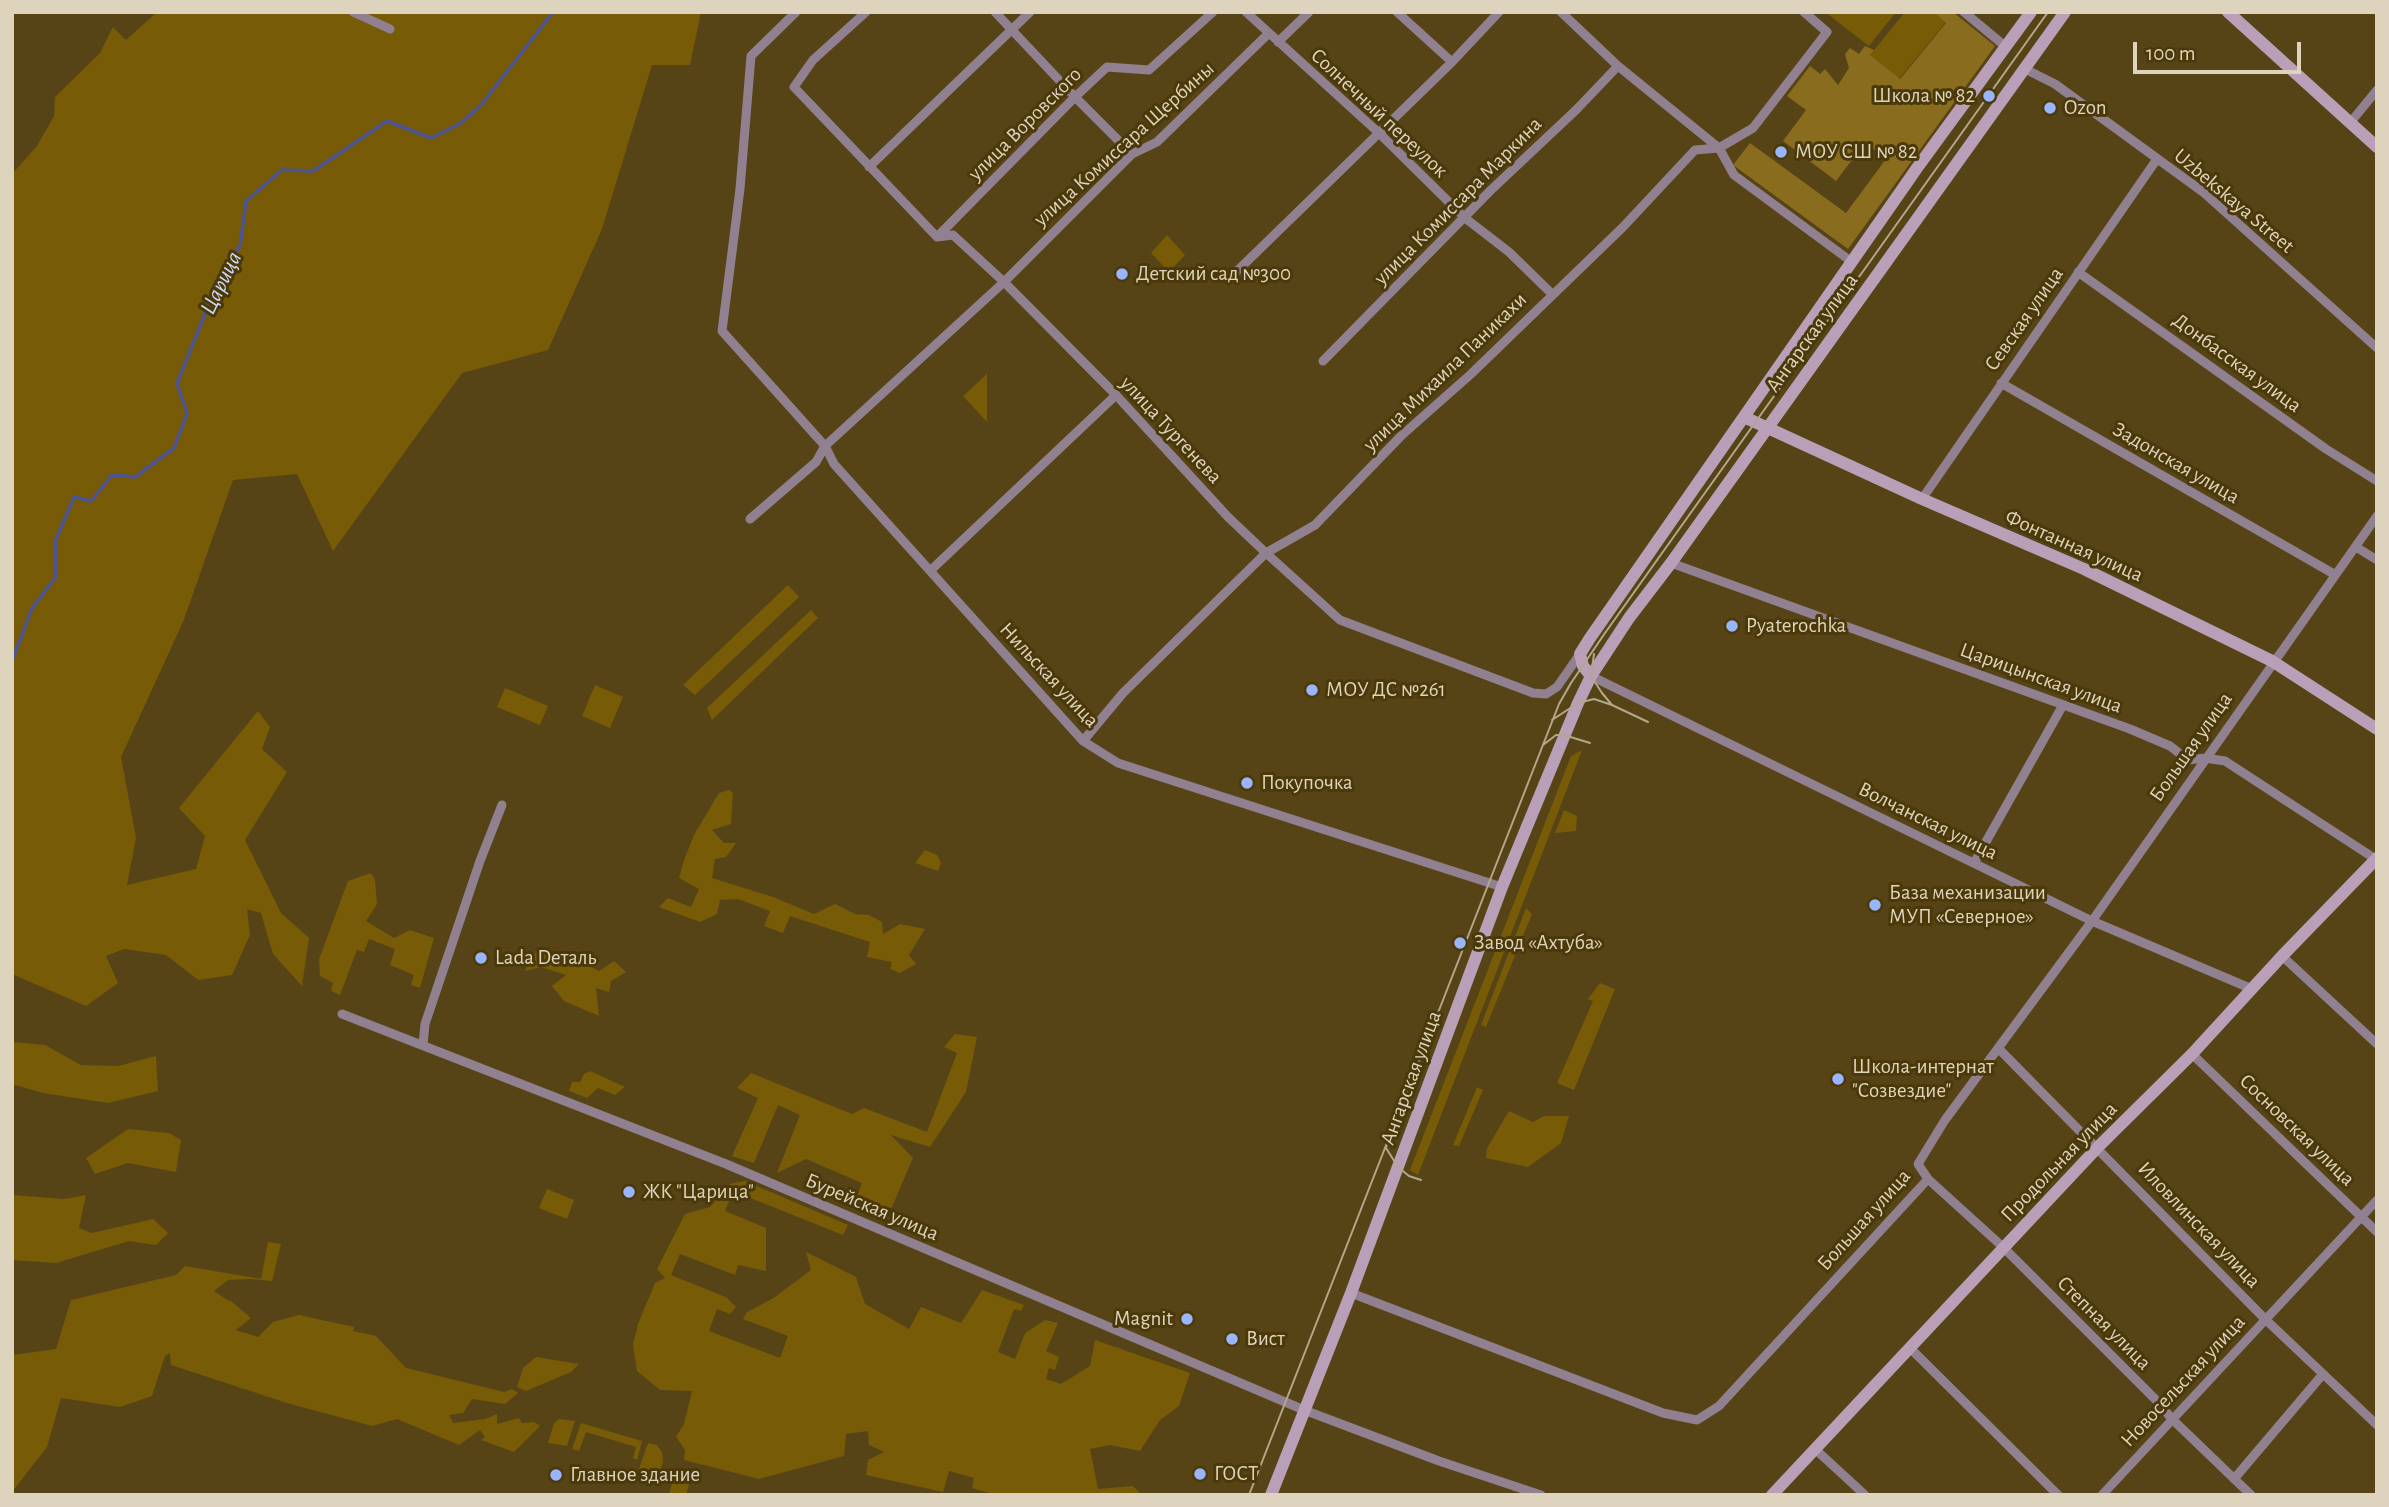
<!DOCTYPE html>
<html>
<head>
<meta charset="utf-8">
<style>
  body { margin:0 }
  #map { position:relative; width:2389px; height:1507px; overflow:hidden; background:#564417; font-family:"Alegreya Sans",sans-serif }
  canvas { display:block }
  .frame { position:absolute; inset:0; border:14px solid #ded4bd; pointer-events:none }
  .scale { position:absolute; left:2133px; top:42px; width:168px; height:32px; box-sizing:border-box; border:4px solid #ded4bd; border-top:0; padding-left:9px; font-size:21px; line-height:24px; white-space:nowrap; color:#ded4bd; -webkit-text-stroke:5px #4b390a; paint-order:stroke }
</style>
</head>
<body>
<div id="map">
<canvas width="2389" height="1507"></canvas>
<div class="frame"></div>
<div class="scale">100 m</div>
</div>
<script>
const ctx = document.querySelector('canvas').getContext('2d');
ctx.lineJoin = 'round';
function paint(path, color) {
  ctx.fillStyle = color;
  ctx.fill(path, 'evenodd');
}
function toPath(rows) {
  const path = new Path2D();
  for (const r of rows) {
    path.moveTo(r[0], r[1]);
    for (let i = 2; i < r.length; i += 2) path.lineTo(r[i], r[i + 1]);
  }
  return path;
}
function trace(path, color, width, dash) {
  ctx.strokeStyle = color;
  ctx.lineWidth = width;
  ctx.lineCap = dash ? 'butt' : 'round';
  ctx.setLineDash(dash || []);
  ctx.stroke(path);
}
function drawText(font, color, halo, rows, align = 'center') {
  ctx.font = font + ' "Alegreya Sans",sans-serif';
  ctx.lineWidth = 6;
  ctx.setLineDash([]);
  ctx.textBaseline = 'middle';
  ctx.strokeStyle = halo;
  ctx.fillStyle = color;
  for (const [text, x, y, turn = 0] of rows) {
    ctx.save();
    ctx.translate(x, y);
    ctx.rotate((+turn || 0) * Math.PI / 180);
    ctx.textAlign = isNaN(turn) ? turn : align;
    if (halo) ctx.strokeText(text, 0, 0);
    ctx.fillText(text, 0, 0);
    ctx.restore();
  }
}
paint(toPath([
  [157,12,701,12,690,65,652,65,602,229,548,350,462,373,333,551,297,474,233,480,183,622,121,757,136,838,127,885,196,869,205,836,179,808,258,711,270,727,262,749,287,772,245,840,281,913,309,938,302,986,273,954,261,913,247,909,250,935,232,975,198,980,166,955,124,949,106,956,118,983,86,1006,12,974,12,174,37,146,54,116,55,97,100,53,113,27,126,40],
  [1825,12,1896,12,1869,46],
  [1905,12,1934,12,1946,22,1899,79,1870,55],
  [1167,235,1185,255,1169,272,1151,253],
  [987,374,987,422,963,396],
  [788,585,799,597,695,695,683,685],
  [811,610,818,618,712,720,707,708],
  [595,685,623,697,610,728,582,716],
  [505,688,548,706,540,725,497,707],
  [1582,750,1418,1175,1410,1170,1571,756],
  [729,790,733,793,731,824,712,830,724,843,736,843,726,857,715,859,712,878,773,897,814,914,835,904,855,914,869,915,882,922,883,934,900,924,925,929,909,955,916,964,900,973,890,969,892,962,867,957,870,942,790,916,783,933,764,926,770,911,738,899,720,900,717,914,700,922,659,907,668,898,691,907,699,889,679,878,684,860,694,835,719,793],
  [1564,810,1577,816,1576,831,1555,833],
  [925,850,937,855,941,863,938,871,915,863],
  [371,873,375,880,377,904,366,921,394,938,410,930,434,938,420,988,411,985,414,975,390,965,395,949,369,939,364,952,357,950,340,995,331,991,333,983,320,976,319,959,348,881],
  [1526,908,1532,914,1486,1027,1481,1025],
  [532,953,551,954,566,959,573,958,599,971,614,961,626,972,611,981,609,992,596,988,599,1016,564,1001,552,986,566,975,541,967,525,971],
  [1600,983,1615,989,1574,1090,1557,1083,1593,1001,1588,999],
  [955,1034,977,1037,966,1092,930,1147,891,1135,913,1158,892,1207,878,1215,854,1205,862,1183,806,1159,777,1173,800,1115,778,1105,754,1163,732,1156,758,1098,737,1088,751,1073,852,1114,864,1108,927,1132,957,1053,944,1047],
  [12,1042,45,1045,81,1065,118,1066,156,1056,158,1091,108,1103,43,1093,12,1084],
  [590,1071,625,1087,615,1095,598,1088,587,1098,569,1091,572,1082,580,1082,584,1074],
  [1477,1087,1483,1090,1459,1146,1453,1145],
  [1509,1111,1533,1122,1544,1116,1569,1116,1561,1143,1528,1167,1486,1158,1487,1148],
  [128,1129,169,1133,181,1140,176,1172,128,1163,95,1174,86,1158],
  [745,1181,848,1225,843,1235,733,1191,725,1211,766,1228,766,1271,738,1265,735,1275,680,1254,671,1275,726,1297,736,1307,730,1314,717,1309,709,1331,780,1358,788,1336,743,1319,747,1312,772,1299,811,1270,806,1252,856,1277,865,1304,909,1329,921,1307,961,1323,982,1290,1024,1305,1021,1311,1014,1309,998,1352,1015,1359,1025,1333,1045,1320,1058,1323,1046,1351,1059,1357,1055,1370,1049,1368,1046,1379,1061,1384,1090,1366,1095,1340,1190,1373,1179,1406,1160,1420,1140,1451,1110,1445,1090,1449,1098,1489,1133,1486,1142,1495,996,1495,972,1488,974,1478,949,1471,943,1492,866,1475,868,1460,884,1452,869,1445,868,1431,846,1434,844,1456,759,1479,684,1460,685,1450,676,1437,684,1424,692,1391,660,1390,637,1371,633,1345,638,1324,655,1283,665,1278,657,1269,685,1214,710,1207,730,1184],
  [547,1189,574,1200,567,1219,539,1208],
  [12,1195,64,1199,86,1195,79,1228,92,1233,153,1219,168,1233,156,1245,129,1241,56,1263,12,1260],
  [268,1242,281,1244,272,1281,250,1279,228,1280,214,1291,227,1300,231,1301,251,1318,236,1330,258,1337,273,1322,299,1315,354,1327,353,1331,376,1336,406,1368,504,1392,512,1389,518,1393,505,1404,472,1399,463,1413,449,1415,453,1423,485,1419,497,1414,497,1424,519,1418,522,1423,534,1422,540,1426,514,1452,481,1440,485,1437,480,1430,459,1445,397,1419,372,1426,287,1403,171,1365,170,1353,165,1356,152,1396,120,1407,61,1398,47,1447,12,1492,12,1355,56,1349,71,1300,176,1275,185,1266,261,1279],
  [536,1357,579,1364,571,1372,526,1391,517,1387,523,1368],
  [559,1419,575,1421,567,1446,548,1443,554,1423],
  [581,1423,642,1441,637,1460,633,1458,636,1447,586,1432,579,1451,572,1449],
  [648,1443,657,1445,662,1452,663,1462,659,1475,639,1469],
  [676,1468,692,1474,686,1495,669,1495]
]), '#775b07');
paint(toPath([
  [1934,12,1953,12,1995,46,1848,249,1733,165,1750,143,1846,213,1886,159,1865,143,1836,181,1783,141,1806,110,1787,96,1810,66,1820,74,1825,69,1838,85,1849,68,1845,54,1850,48,1859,54,1865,46,1874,50,1870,55,1900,79,1946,23]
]), '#8a6c1e');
trace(toPath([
  [12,661,32,608,55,578,56,539,74,497,91,501,112,475,135,477,174,448,187,413,177,383,224,267,240,246,246,201,282,170,313,171,387,121,431,138,461,123,481,105,553,12]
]), '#4d5494', 3.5);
trace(toPath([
  [353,12,390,29],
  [796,12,751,56,740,189,722,331,825,446,834,464,1083,741,1118,763,1502,887],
  [866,12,813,60,794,87,937,237,953,235,1004,282,1116,395,1228,517,1266,553,1340,620,1533,693,1546,694,1557,687,1580,654],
  [995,12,1075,97,1132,154],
  [1246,12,1379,133,1465,218,1509,252,1552,294],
  [1397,12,1452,62],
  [1561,12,1618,66,1719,148,1734,175,1852,262],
  [1964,12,2006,47],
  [1278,42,1309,12],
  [2025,69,2055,84,2203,192,2377,348],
  [2350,123,2377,90],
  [869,167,1030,12],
  [937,237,1075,97,1107,67,1149,70,1213,12],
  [2078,272,2326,449,2377,481],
  [1233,275,1452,62,1499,12],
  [1323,361,1491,190,1576,110,1618,66],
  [2001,383,2334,574],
  [1922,499,2157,159],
  [750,519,816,462,825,446,1004,282,1132,154,1157,142,1269,33],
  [2356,547,2377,560],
  [1671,563,2130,729,2170,746,2188,760,2205,758,2225,761,2377,860],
  [930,571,1116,395],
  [1591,676,2092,921,2252,989],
  [1083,741,1123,693,1266,553,1315,525,1401,436,1471,374,1623,227,1695,150,1719,148,1753,128,1827,32,1804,12],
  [1974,863,2063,705],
  [2282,956,2377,1044],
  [342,1014,726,1164,1304,1410,1439,1461,1541,1495],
  [423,1045,425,1024,480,861,502,805],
  [1998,1048,2265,1319,2377,1425],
  [2192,1054,2377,1232],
  [1928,1179,2004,1248,2157,1401,2172,1419,2251,1495],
  [1351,1293,1663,1413,1697,1420,1719,1406,1928,1179,1918,1164,1945,1120,2092,921,2377,516],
  [1910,1348,2058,1495],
  [1815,1449,1865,1495],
  [2234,1479,2323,1374],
  [2102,1495,2377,1200]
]), '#908090', 9);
trace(toPath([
  [2228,12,2377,147],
  [1744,417,1922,499,2084,569,2272,661,2377,729],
  [1591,676,1583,666,1580,654,1590,638,1917,168,2031,12],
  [1271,1495,1351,1293,1502,887,1578,703,1591,676,1629,618,1671,563,2065,12],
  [1772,1495,2098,1147,2192,1054,2282,956,2377,858]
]), '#b9a0b8', 12);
trace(toPath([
  [1594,654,1591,676,1602,693,1612,705,1648,722],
  [1552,720,1578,703,1594,699,1612,705],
  [1543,745,1556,735,1564,735,1590,743],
  [1387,1143,1386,1148,1398,1167,1409,1176,1421,1180],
  [1249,1495,1559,704,1571,683,1605,633,2048,12]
]), '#b4a78a', 2);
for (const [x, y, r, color] of [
  [1989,96,7,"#99b5fd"],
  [2050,108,7,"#99b5fd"],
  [1781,152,7,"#99b5fd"],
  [1122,274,7,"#99b5fd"],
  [1732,626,7,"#99b5fd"],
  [1312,690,7,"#99b5fd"],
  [1247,783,7,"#99b5fd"],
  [1875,905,7,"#99b5fd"],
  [1460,943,7,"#99b5fd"],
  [481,958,7,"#99b5fd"],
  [1838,1079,7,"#99b5fd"],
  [629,1192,7,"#99b5fd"],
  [1187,1319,7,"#99b5fd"],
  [1232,1339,7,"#99b5fd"],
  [1200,1474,7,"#99b5fd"],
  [556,1475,7,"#99b5fd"]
]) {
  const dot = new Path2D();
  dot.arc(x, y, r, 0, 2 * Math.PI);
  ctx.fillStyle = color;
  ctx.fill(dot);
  trace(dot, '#4b390a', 2.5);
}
drawText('21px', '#ded4bd', '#4b390a', [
  ["Школа № 82",1975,96,"right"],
  ["Ozon",2064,108],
  ["МОУ СШ № 82",1795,152],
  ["Детский сад №300",1136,274],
  ["Pyaterochka",1746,626],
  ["МОУ ДС №261",1326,690],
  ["Покупочка",1261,783],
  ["База механизации",1889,893],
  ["МУП «Северное»",1889,917],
  ["Завод «Ахтуба»",1474,943],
  ["Lada Dеталь",495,958],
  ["Школа-интернат",1852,1067],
  ["\"Созвездие\"",1852,1091],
  ["ЖК \"Царица\"",643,1192],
  ["Magnit",1173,1319,"right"],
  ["Вист",1246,1339],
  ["ГОСТ",1214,1474],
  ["Главное здание",570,1475]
], 'left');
drawText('21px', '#ded4bd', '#4b390a', [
  ["Солнечный переулок",1379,113,43],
  ["улица Воровского",1025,124,-45],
  ["улица Комиссара Щербины",1124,144,-42],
  ["улица Комиссара Маркина",1458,201,-45],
  ["Uzbekskaya Street",2234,201,40],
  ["Севская улица",2024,319,-55],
  ["Ангарская улица",1812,333,-54],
  ["Донбасская улица",2237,363,36],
  ["улица Михаила Паникахи",1445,372,-44],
  ["улица Тургенева",1171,430,47],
  ["Задонская улица",2176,463,30],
  ["Фонтанная улица",2074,546,24],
  ["Нильская улица",1049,675,47],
  ["Царицынская улица",2041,678,20],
  ["Большая улица",2191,747,-55],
  ["Волчанская улица",1928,821,26],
  ["Ангарская улица",1411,1078,-70],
  ["Сосновская улица",2297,1130,44],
  ["Продольная улица",2059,1162,-46],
  ["Бурейская улица",872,1207,23],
  ["Большая улица",1864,1220,-48],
  ["Иловлинская улица",2199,1225,46],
  ["Степная улица",2104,1323,45],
  ["Новосельская улица",2183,1381,-47]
]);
drawText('italic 23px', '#cdd8f3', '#4b390a', [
  ["Царица",221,283,-64]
]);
</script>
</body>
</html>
